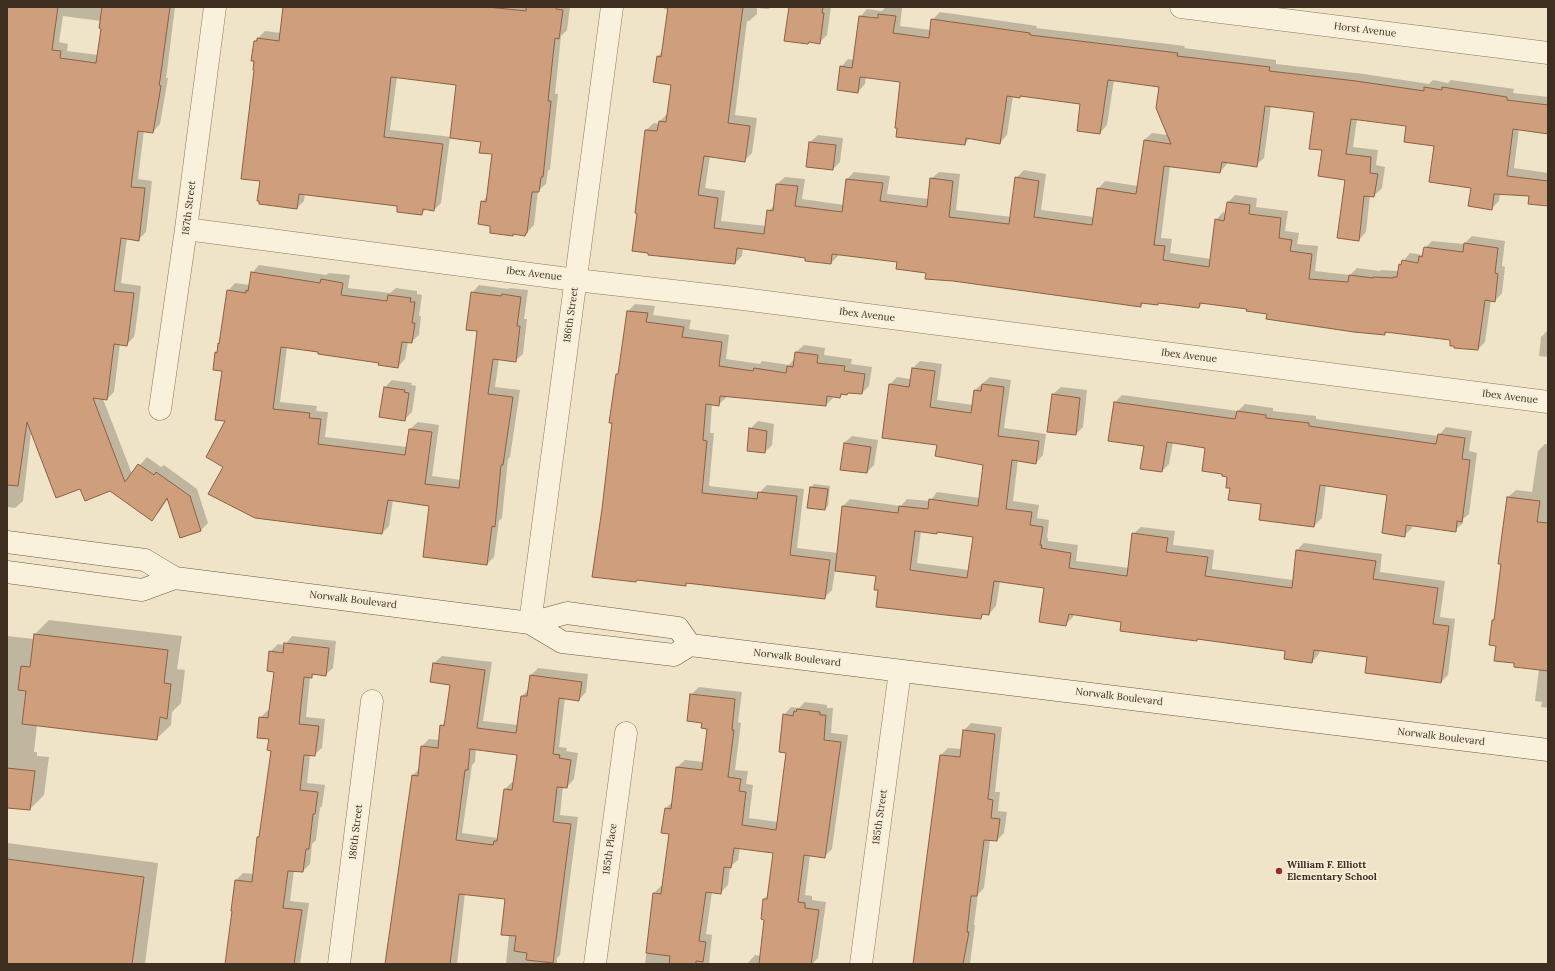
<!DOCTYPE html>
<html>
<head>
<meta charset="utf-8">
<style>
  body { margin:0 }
  #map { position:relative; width:1555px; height:971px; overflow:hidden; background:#f0e4c8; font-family:Lora,serif }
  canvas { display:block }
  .frame { position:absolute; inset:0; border:8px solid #3d2e20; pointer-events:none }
</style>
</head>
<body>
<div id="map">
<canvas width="1555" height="971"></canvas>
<div class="frame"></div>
</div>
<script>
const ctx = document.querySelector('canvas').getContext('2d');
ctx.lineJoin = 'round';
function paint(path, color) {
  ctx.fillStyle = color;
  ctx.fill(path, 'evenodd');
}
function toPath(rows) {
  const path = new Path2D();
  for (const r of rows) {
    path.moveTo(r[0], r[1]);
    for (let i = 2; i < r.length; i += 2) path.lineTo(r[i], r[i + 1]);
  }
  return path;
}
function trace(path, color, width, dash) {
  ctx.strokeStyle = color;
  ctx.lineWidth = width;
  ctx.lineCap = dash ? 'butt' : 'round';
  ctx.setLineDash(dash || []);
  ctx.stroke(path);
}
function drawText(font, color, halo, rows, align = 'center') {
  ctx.font = font + ' Lora,serif';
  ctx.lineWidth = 3.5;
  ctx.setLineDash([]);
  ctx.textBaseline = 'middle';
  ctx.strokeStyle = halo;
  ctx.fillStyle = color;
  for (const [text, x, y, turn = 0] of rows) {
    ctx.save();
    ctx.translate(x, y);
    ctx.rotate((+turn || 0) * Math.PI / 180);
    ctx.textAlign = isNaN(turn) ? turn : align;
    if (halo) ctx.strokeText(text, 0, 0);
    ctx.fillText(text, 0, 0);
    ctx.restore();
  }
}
paint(toPath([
  [7,7,175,7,167,71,166,78,168,78,160,124,153,132,144,130,138,179,152,181,146,232,138,240,127,238,121,283,141,286,135,333,134,337,126,345,120,344,114,392,107,399,103,399,132,474,147,457,161,467,164,465,197,489,208,523,201,530,180,537,168,499,159,512,152,519,111,490,81,488,31,432,23,501,15,508,7,507],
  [63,16,101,21,102,28,98,55,67,51,68,44,59,42],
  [284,7,570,7,567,30,561,36,555,94,558,94,550,169,548,171,546,184,538,191,534,225,532,227,525,235,515,233,513,235,491,225,482,202,488,195,493,153,482,141,450,137,441,203,434,210,426,209,421,214,398,206,305,193,304,201,297,208,261,180,255,41,265,31,281,33],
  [397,77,457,84,452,137,390,130],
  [664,7,771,7,768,9,757,8,757,14,749,21,747,21,735,115,757,118,752,153,744,161,710,156,705,188,725,191,721,221,766,226,768,211,775,205,777,184,785,177,805,179,802,199,844,205,847,179,854,172,890,176,887,194,929,199,931,179,939,172,960,174,956,210,1011,217,1016,178,1024,170,1046,174,1041,210,1094,217,1098,189,1105,181,1138,186,1144,140,1152,133,1168,135,1160,86,1114,80,1107,125,1100,133,1082,103,1021,95,1013,96,1007,135,1000,143,970,138,965,144,901,81,866,77,865,84,858,92,841,67,848,59,854,60,860,17,867,9,882,11,886,7,902,8,900,26,931,30,932,20,940,12,1037,26,1036,28,1185,46,1184,48,1276,60,1276,64,1364,74,1429,84,1433,80,1448,83,1451,80,1514,89,1513,93,1548,97,1548,133,1519,129,1514,168,1548,173,1548,205,1530,195,1500,193,1499,201,1491,209,1435,145,1407,125,1357,119,1353,147,1378,150,1376,165,1385,167,1382,188,1374,196,1370,195,1366,232,1359,240,1346,179,1323,149,1315,111,1271,105,1264,158,1256,165,1228,162,1227,164,1220,172,1170,166,1161,238,1172,239,1170,253,1211,259,1216,220,1223,212,1226,213,1228,202,1235,195,1257,198,1256,207,1288,211,1285,231,1299,233,1297,244,1318,246,1315,271,1350,275,1357,268,1380,271,1381,270,1399,271,1400,265,1410,253,1422,255,1424,253,1425,248,1432,241,1464,244,1472,236,1505,241,1502,266,1505,267,1502,293,1495,301,1491,300,1485,342,1478,349,1452,339,1387,332,1384,334,1248,308,1204,302,1199,307,1160,302,1157,304,1144,302,1141,306,927,272,898,261,838,253,838,256,831,263,806,257,743,248,742,256,735,263,649,254,646,130,654,123,660,124,660,121,667,114,672,84,658,56,662,52,669,10,664,9],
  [865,16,883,18,865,18],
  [790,7,831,7,827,35,819,43,810,41,808,43],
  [818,135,843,138,840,162,833,169,810,142],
  [259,265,326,275,329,273,350,275,348,288,390,293,396,288,417,291,417,294,422,295,419,316,421,316,419,335,411,342,408,342,405,359,398,367,380,362,287,347,280,402,317,406,316,411,328,412,325,437,407,447,410,429,418,422,439,425,432,476,461,480,478,331,472,293,479,285,508,289,510,288,528,290,524,319,527,319,523,354,515,361,499,359,495,387,520,390,510,457,508,459,502,518,499,521,494,557,487,564,430,505,393,500,389,526,382,533,224,466,226,420,223,370,216,353,221,342,228,291,235,283,250,285,252,273],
  [635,304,655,306,653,315,691,320,689,329,729,335,726,359,760,364,762,361,789,365,795,358,796,352,804,345,825,348,824,355,852,359,851,364,872,367,869,386,862,393,849,392,843,393,840,397,833,396,833,398,826,405,726,395,726,398,718,405,712,404,710,433,714,433,709,486,760,492,767,485,804,489,797,548,838,553,843,506,850,499,901,506,907,499,930,501,937,492,980,498,984,464,938,444,890,384,897,377,911,379,913,368,920,361,942,364,937,400,973,405,975,390,990,377,1011,380,1004,428,1046,434,1043,455,1036,463,1018,460,1013,501,1039,505,1037,518,1049,520,1047,538,1048,538,1048,541,1078,545,1076,561,1129,568,1133,534,1141,527,1175,531,1173,545,1214,550,1212,569,1293,580,1297,550,1304,543,1382,554,1380,572,1445,581,1440,617,1455,619,1448,675,1441,682,1368,656,1320,649,1319,654,1312,662,1286,650,1198,638,1196,640,1122,621,1074,614,1073,617,1065,625,1045,587,1000,581,996,606,989,614,985,613,980,618,880,590,877,575,835,570,832,590,824,598,688,582,685,585,638,579,636,581,603,509,617,375,620,372,628,311],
  [921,531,937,533,938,531,974,536,969,570,917,563],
  [1548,320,1548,357,1539,356,1541,337,1547,331],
  [392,380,412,383,411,385,416,386,412,412,405,419,385,387],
  [1061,387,1087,390,1083,427,1076,434,1048,431,1053,394],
  [1122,395,1238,411,1245,404,1273,408,1273,411,1316,416,1316,419,1438,436,1446,427,1472,431,1469,451,1477,453,1469,514,1463,519,1463,523,1455,530,1412,524,1412,528,1404,536,1388,494,1326,485,1322,518,1314,526,1262,503,1228,476,1206,447,1173,442,1169,464,1162,471,1115,402],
  [758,421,774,424,772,445,765,452,750,429],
  [852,436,878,440,874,465,867,472,844,443],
  [1545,444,1548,444,1548,708,1541,707,1542,702,1535,701,1539,669,1515,662,1498,645,1493,620,1495,618,1508,497,1516,490,1532,492,1538,451],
  [814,484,830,486,828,506,825,509,811,488],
  [49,620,182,636,177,669,185,670,181,703,172,712,171,725,156,739,37,725,34,752,37,752,37,756,49,757,44,795,30,809,7,807,7,636,34,639,35,634],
  [292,636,336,641,333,668,325,675,315,674,310,677,306,717,325,719,322,748,314,755,310,755,307,783,325,785,322,806,320,808,316,840,312,844,310,864,303,871,294,870,290,901,309,903,300,964,226,964,236,880,243,873,254,874,258,837,261,834,272,750,270,739,260,718,268,710,270,711,275,671,270,652,278,644,285,645],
  [442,656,492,662,483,721,518,725,522,696,529,689,531,675,538,668,588,674,586,692,579,700,565,698,559,747,567,748,566,751,578,753,574,779,567,787,563,786,560,815,578,817,560,955,557,958,557,964,506,964,509,935,506,898,465,893,457,964,385,964,413,775,420,768,422,746,429,739,440,740,441,726,446,721,451,684,432,681,434,663],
  [476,749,518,754,514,782,512,782,505,789,498,838,462,833,472,765,475,762],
  [699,687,742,692,738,722,741,723,735,770,748,771,746,784,753,785,749,818,778,822,787,752,784,715,791,707,799,708,805,702,827,705,827,708,833,708,831,733,848,735,832,849,824,857,810,855,805,895,812,896,812,900,826,902,818,958,812,964,747,964,755,955,761,956,765,919,764,899,768,895,775,852,740,848,738,860,730,867,728,885,720,893,712,892,706,934,712,935,709,964,645,964,654,893,661,886,663,886,670,833,666,808,673,801,677,767,685,760,704,762,708,728,703,722,691,695],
  [971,723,1002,727,995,792,1000,792,998,811,1007,812,1004,833,997,840,990,839,984,888,978,894,974,925,975,925,970,964,913,964,941,755,948,748,962,749,964,730],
  [7,843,158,863,145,964,7,964]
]), '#0003');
const building = toPath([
  [7,7,58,7,52,50,61,51,60,58,96,63,101,29,99,28,102,7,170,7,160,80,159,85,161,86,153,133,138,131,131,187,145,188,139,241,121,238,114,291,134,293,128,341,127,346,114,344,107,400,93,398,125,482,138,464,154,475,156,472,190,496,201,531,180,538,167,498,152,521,110,491,85,501,80,489,56,498,27,422,18,486,7,485,7,7],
  [283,7,488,7,526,11,526,7,556,7,556,9,563,10,559,39,555,38,548,101,551,101,543,177,541,177,539,192,532,192,527,233,526,233,525,236,513,234,513,236,490,233,490,226,478,224,481,201,486,202,492,154,479,153,481,142,450,138,456,85,391,77,384,137,443,144,434,211,423,209,422,215,397,212,397,206,299,194,297,209,259,204,259,201,257,201,260,181,241,179,254,70,253,70,254,61,251,61,254,41,257,41,257,38,279,41,283,7],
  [668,7,743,7,728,123,750,126,745,162,704,156,698,195,718,198,714,228,764,234,767,210,773,211,776,184,798,186,795,206,842,212,846,179,883,183,880,201,927,207,930,178,953,181,949,217,1009,224,1015,177,1039,181,1034,217,1092,225,1097,188,1136,194,1144,140,1171,144,1156,108,1159,87,1108,80,1100,134,1077,131,1080,104,1020,96,1020,98,1007,96,1000,144,966,138,965,145,896,137,897,128,895,128,900,82,860,77,858,93,837,90,840,66,852,68,859,16,878,18,878,14,896,16,893,33,929,38,931,19,1030,33,1030,35,1178,53,1177,56,1270,67,1269,71,1356,81,1424,91,1424,87,1442,90,1442,87,1507,97,1507,100,1548,105,1548,134,1513,129,1507,176,1548,181,1548,206,1528,204,1529,196,1494,194,1492,210,1468,206,1471,188,1429,182,1434,146,1404,142,1406,126,1351,119,1346,154,1371,157,1370,173,1378,174,1374,197,1364,196,1359,241,1337,238,1345,180,1318,176,1322,150,1309,149,1314,112,1265,106,1257,167,1222,162,1220,173,1164,166,1154,245,1165,246,1163,260,1209,267,1215,219,1224,221,1227,202,1250,205,1249,214,1281,218,1279,238,1292,240,1290,251,1312,254,1309,279,1348,282,1349,275,1373,278,1373,277,1393,278,1393,277,1397,277,1399,264,1401,265,1402,260,1418,263,1419,256,1422,257,1424,247,1463,252,1464,243,1498,248,1495,273,1498,274,1495,302,1485,300,1478,350,1454,348,1454,346,1450,346,1450,340,1385,332,1385,335,1354,332,1266,319,1267,314,1246,311,1247,309,1200,303,1199,308,1158,303,1158,305,1141,303,1141,307,953,281,925,279,926,273,896,269,897,262,832,254,831,264,805,261,805,258,737,248,735,264,648,255,648,253,632,251,637,214,635,213,645,130,657,131,659,121,666,122,671,85,653,82,657,56,661,57,668,7],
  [789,7,823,7,822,13,824,13,820,44,809,42,808,44,784,41,789,7],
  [809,142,836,145,833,170,806,167,809,142],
  [251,272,320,283,321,279,343,283,341,295,387,301,388,295,411,298,410,302,415,302,412,323,415,323,412,343,402,342,398,368,378,365,379,363,318,354,318,352,281,347,273,409,310,413,309,418,321,419,318,444,405,455,409,429,432,432,425,484,459,488,477,331,466,330,471,292,501,296,502,294,521,297,517,326,520,326,516,362,493,359,488,394,513,397,503,465,501,465,495,527,492,526,487,565,423,557,429,506,388,500,382,534,255,518,208,494,223,467,206,457,225,421,215,420,222,371,213,370,215,352,217,353,218,343,219,344,227,290,246,293,246,290,248,291,251,272],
  [627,311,648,313,646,322,684,327,682,337,722,342,719,366,753,371,754,368,786,373,787,366,793,367,795,352,818,355,817,363,845,366,844,371,865,374,862,394,848,393,847,395,841,394,840,398,827,396,826,406,720,396,719,406,706,404,703,440,707,441,702,493,757,499,758,492,797,496,790,555,830,560,825,599,686,583,686,586,637,580,636,582,592,577,602,509,612,423,609,423,616,374,618,374,627,311],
  [912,368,935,371,930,407,971,413,974,390,981,391,982,384,1004,387,998,436,1039,441,1036,464,1012,460,1006,509,1032,512,1030,525,1043,527,1040,545,1042,545,1041,548,1071,553,1069,568,1127,576,1132,533,1168,538,1166,552,1208,557,1205,576,1292,588,1296,550,1376,561,1373,579,1438,588,1433,624,1449,626,1441,683,1365,673,1367,657,1314,650,1312,663,1284,659,1285,651,1197,639,1197,641,1120,631,1121,622,1069,614,1066,626,1039,622,1044,588,994,581,989,615,982,614,981,619,876,607,878,590,874,590,876,576,835,571,842,506,898,513,899,506,928,509,929,499,978,506,983,465,935,456,937,445,882,438,889,384,909,387,912,368],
  [915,531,937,534,937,532,973,537,967,578,910,570,915,531],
  [384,387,405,390,404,392,409,393,405,421,379,417,384,387],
  [1052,394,1080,398,1076,435,1047,432,1052,394],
  [1114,402,1235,419,1237,411,1266,415,1266,418,1309,423,1309,426,1436,444,1438,434,1465,438,1462,459,1470,460,1462,522,1457,521,1456,532,1406,525,1405,537,1382,533,1387,495,1320,485,1314,527,1259,520,1261,504,1228,500,1230,488,1226,488,1227,477,1222,476,1222,474,1202,471,1205,448,1167,442,1162,472,1140,469,1144,446,1108,441,1114,402],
  [749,428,767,431,765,453,747,451,749,428],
  [844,443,871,447,867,473,840,470,844,443],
  [810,487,828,489,825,510,807,508,810,487],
  [1507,497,1540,501,1537,522,1548,523,1548,671,1514,667,1514,663,1494,661,1496,646,1489,645,1492,620,1494,620,1501,564,1498,564,1507,497],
  [34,634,168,650,164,683,171,684,167,719,160,717,157,740,22,724,26,691,18,690,21,666,30,667,34,634],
  [284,643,329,648,326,676,312,674,312,678,304,677,299,724,319,726,315,756,304,755,300,790,318,792,315,814,313,814,309,849,306,849,303,872,288,871,283,908,302,910,294,964,225,964,232,911,231,911,235,880,252,882,257,837,259,837,271,751,267,750,269,739,257,738,259,717,268,718,274,672,267,671,269,651,283,653,284,643],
  [433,663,485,670,477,728,516,733,521,696,527,696,530,675,582,682,579,701,559,698,553,754,560,755,559,758,571,760,567,788,557,787,553,822,571,824,553,963,526,960,527,953,514,951,516,936,501,935,505,899,459,894,450,964,385,964,412,775,418,776,421,746,438,748,440,725,444,726,450,685,430,682,433,663],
  [470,749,517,755,512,790,504,789,497,841,494,841,493,845,456,840,465,770,468,770,470,749],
  [690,694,735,699,732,730,734,730,728,777,741,779,739,791,746,792,742,825,776,830,786,753,779,752,783,714,793,716,794,711,796,712,797,709,820,712,820,715,826,715,824,740,841,742,825,858,804,855,798,902,805,903,805,908,819,910,811,964,759,964,764,920,761,919,763,899,767,899,773,853,734,848,731,868,724,867,721,894,706,892,699,941,706,942,703,962,696,961,696,964,669,964,670,956,646,953,653,893,661,894,669,834,661,833,665,808,671,809,676,767,702,770,707,729,701,728,702,723,687,721,690,694],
  [963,730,995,734,988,799,993,800,991,818,1000,819,997,841,984,840,977,896,971,896,967,932,969,932,963,964,913,964,940,755,960,757,963,730],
  [7,768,35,771,30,810,7,808,7,768],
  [7,859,144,877,132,964,7,964,7,859]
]);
paint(building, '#cf9f7d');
trace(building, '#8d5f41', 1);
const minor = toPath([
  [1181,7,1548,53],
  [186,229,576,280,735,298,1548,402],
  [160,409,186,229,215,7],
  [339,964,372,701],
  [595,964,626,733],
  [861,964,900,671]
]);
const tertiary = toPath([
  [530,623,612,7]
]);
const secondary = toPath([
  [7,542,145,560,175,578,530,623,567,613,678,628,690,645],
  [7,572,142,590,175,578],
  [530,623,562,642,674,655,690,645,1548,750]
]);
trace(minor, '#8d765c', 23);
trace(tertiary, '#8d765c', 23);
trace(secondary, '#6f573f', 23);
trace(minor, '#faf1dc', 22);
trace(tertiary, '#faf1dc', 22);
trace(secondary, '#faf1dc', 22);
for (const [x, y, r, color] of [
  [1279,871,4,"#9e2a2b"]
]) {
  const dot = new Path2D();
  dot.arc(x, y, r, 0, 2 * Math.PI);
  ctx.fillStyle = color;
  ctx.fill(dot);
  trace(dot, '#f7eed8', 1.5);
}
drawText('10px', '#3d2e20', '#f7eed8', [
  ["Horst Avenue",1365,30,7],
  ["187th Street",189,208,-83],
  ["Ibex Avenue",534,274,7],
  ["186th Street",571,315,-82],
  ["Ibex Avenue",867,315,7],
  ["Ibex Avenue",1189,356,7],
  ["Ibex Avenue",1510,397,7],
  ["Norwalk Boulevard",353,600,7],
  ["Norwalk Boulevard",797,658,7],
  ["Norwalk Boulevard",1119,697,7],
  ["Norwalk Boulevard",1441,737,7],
  ["185th Street",880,817,-82],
  ["186th Street",356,832,-83],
  ["185th Place",610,849,-82]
]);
drawText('bold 10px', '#3d2e20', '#f7eed8', [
  ["William F. Elliott",1287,865],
  ["Elementary School",1287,877]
], 'left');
</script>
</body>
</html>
